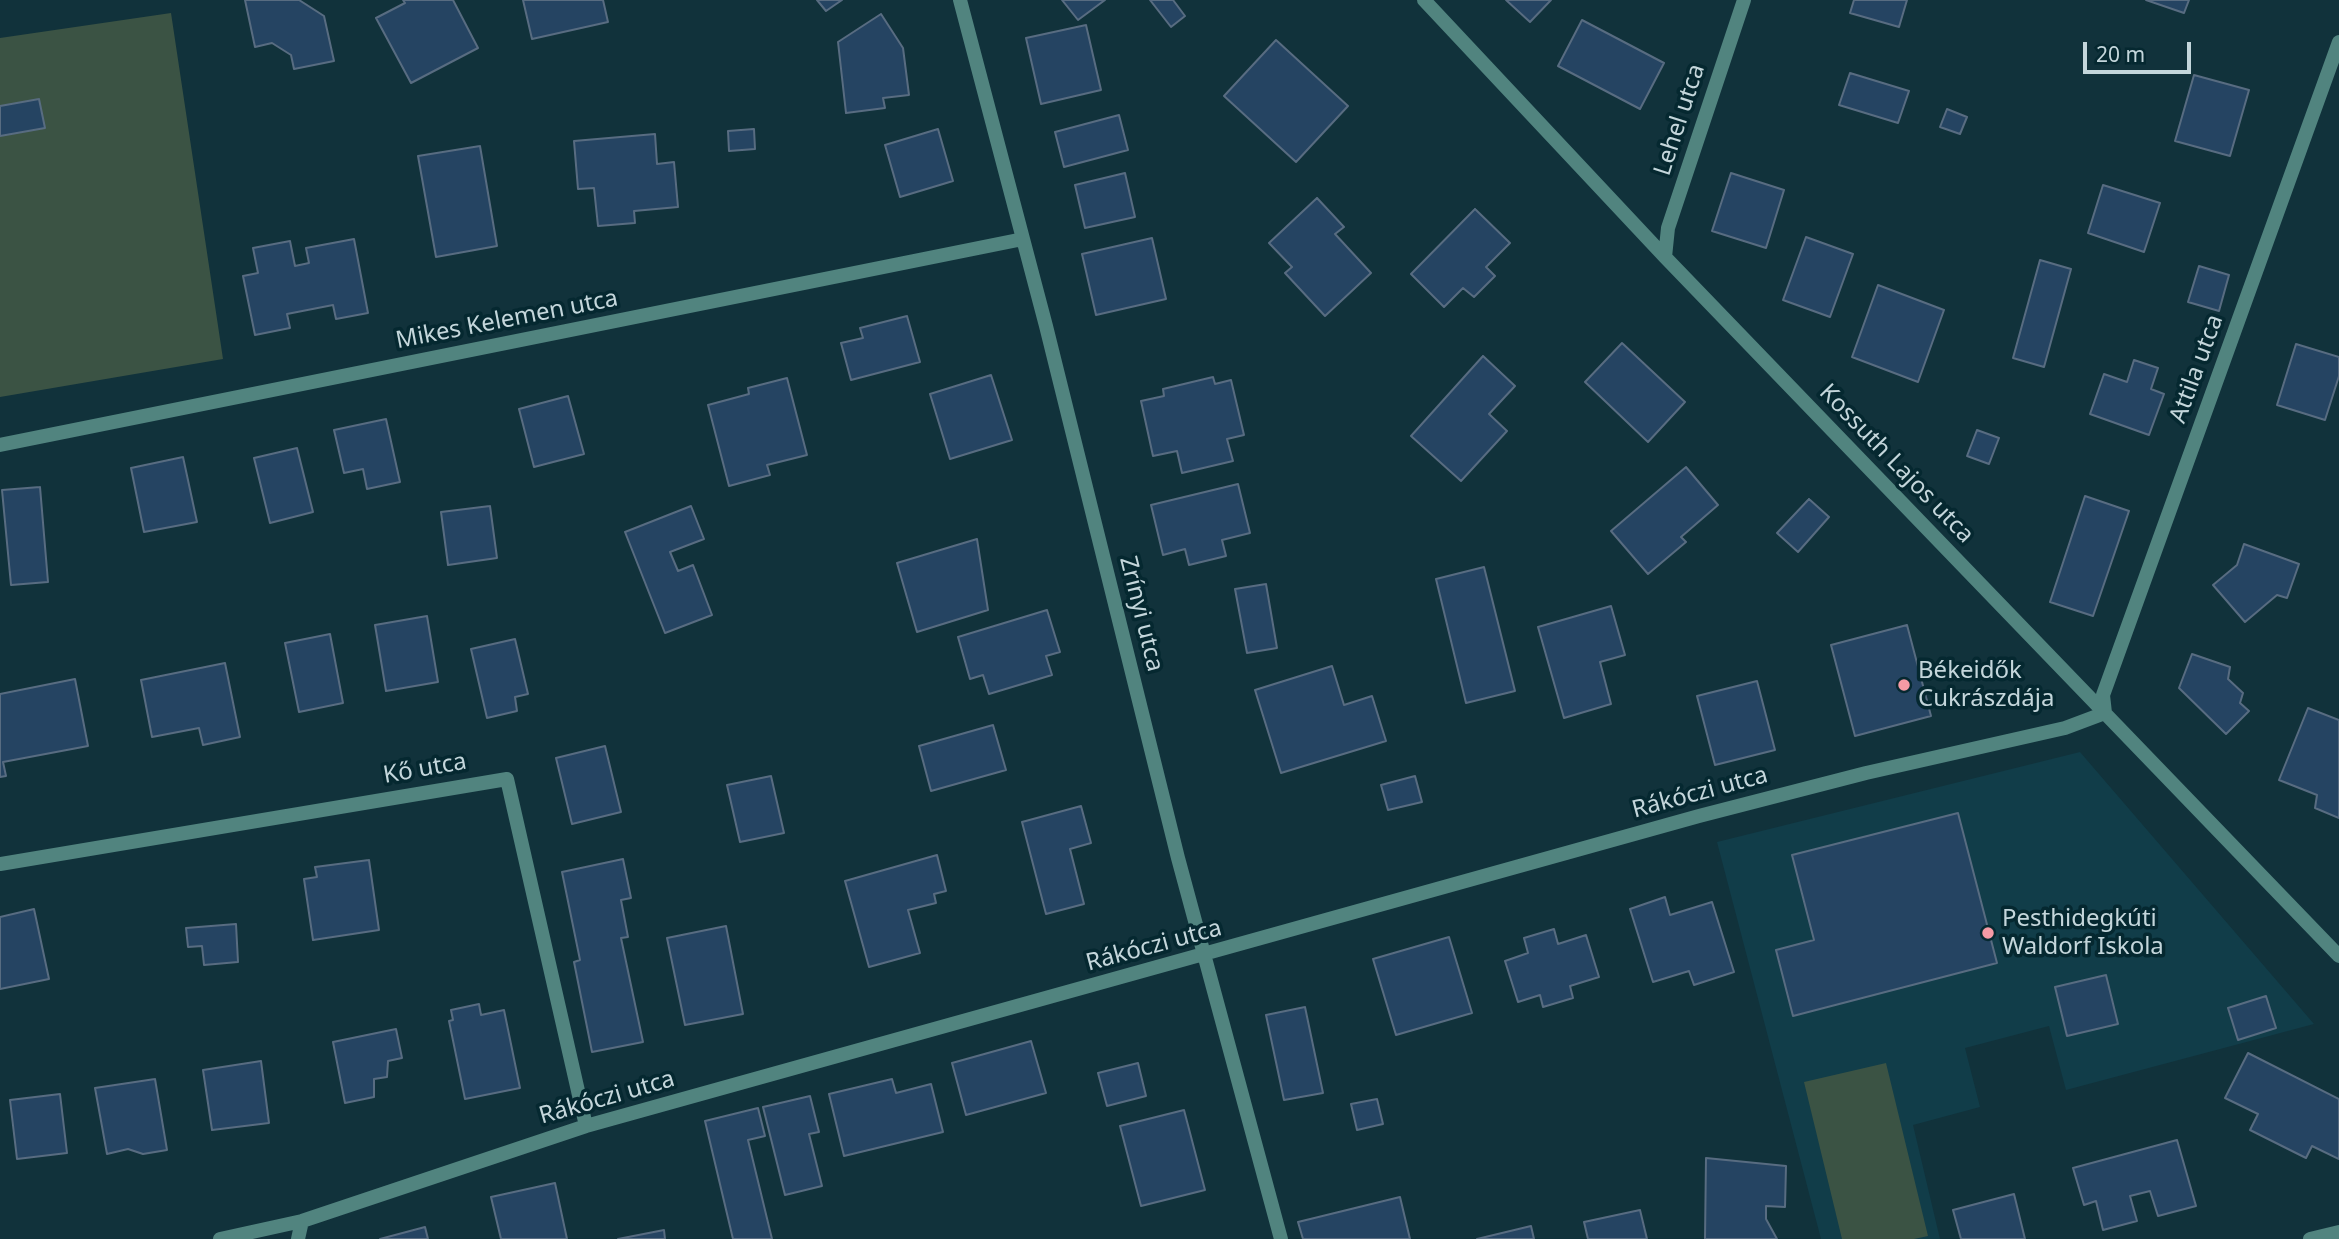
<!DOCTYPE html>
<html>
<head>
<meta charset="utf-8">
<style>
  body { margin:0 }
  #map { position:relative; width:2339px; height:1239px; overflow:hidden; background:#11323b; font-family:"Noto Sans",sans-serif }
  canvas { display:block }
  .scale { position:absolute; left:2083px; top:42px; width:108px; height:32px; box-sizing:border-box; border:4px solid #c4d6db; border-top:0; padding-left:9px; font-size:21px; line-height:24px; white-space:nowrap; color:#c4d6db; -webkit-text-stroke:5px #052830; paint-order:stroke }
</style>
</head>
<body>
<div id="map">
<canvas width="2339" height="1239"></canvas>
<div class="scale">20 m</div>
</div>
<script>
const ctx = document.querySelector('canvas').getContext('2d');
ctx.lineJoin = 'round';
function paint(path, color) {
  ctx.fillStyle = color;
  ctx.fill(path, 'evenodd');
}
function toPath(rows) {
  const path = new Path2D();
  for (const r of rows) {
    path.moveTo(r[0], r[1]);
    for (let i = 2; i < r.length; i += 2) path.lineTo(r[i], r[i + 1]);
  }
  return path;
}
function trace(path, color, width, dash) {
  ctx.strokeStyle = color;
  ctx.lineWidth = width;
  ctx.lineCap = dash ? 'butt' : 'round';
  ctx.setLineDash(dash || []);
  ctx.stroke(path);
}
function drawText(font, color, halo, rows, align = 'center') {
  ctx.font = font + ' "Noto Sans",sans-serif';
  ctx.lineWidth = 7;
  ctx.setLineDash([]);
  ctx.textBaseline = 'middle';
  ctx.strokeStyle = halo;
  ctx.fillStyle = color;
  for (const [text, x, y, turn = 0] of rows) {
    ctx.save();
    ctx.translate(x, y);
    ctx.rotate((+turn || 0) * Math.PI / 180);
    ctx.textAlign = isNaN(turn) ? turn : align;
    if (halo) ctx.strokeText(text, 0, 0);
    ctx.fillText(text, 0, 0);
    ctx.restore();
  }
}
paint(toPath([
  [2080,752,2314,1024,2066,1090,2049,1026,1965,1048,1980,1107,1913,1125,1940,1239,1821,1239,1717,842]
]), '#113d49');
paint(toPath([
  [171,13,223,359,0,397,0,38],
  [1886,1063,1928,1236,1914,1239,1842,1239,1804,1082]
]), '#3b5344');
const building = toPath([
  [245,0,299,0,324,16,334,61,294,69,291,55,272,43,255,47,245,0],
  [403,0,453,0,478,48,411,83,376,18,405,3,403,0],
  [523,0,603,0,608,22,532,39,523,0],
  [817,0,842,0,826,11,817,0],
  [1062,0,1105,0,1078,20,1062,0],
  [1150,0,1173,0,1185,16,1171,27,1150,0],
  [1506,0,1551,0,1530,22,1506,0],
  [1854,0,1907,0,1899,27,1850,13,1854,0],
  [2146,0,2189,0,2184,13,2146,0],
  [881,14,903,48,909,95,883,98,885,108,846,113,838,42,881,14],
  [1582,20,1664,63,1640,109,1558,66,1582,20],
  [1086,25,1101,90,1041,104,1026,38,1086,25],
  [1276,40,1348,106,1296,162,1224,96,1276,40],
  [1850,73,1909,91,1898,123,1839,105,1850,73],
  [2194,75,2249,90,2230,156,2175,141,2194,75],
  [39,99,45,128,0,136,0,106,39,99],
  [1947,109,1967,117,1960,134,1940,127,1947,109],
  [1119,115,1128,150,1064,167,1055,132,1119,115],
  [754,129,755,149,729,151,728,131,754,129],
  [938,129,953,181,900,197,885,145,938,129],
  [655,134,657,164,674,162,678,207,634,211,635,223,598,226,594,188,578,189,574,141,655,134],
  [480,146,497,246,436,257,418,156,480,146],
  [1125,173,1135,217,1085,228,1075,185,1125,173],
  [1731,173,1784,190,1766,248,1712,231,1731,173],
  [2103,185,2160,203,2144,252,2088,233,2103,185],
  [1317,198,1344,227,1335,234,1371,273,1325,316,1285,273,1292,267,1269,243,1317,198],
  [1475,209,1510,243,1486,267,1495,276,1474,297,1463,288,1444,307,1411,274,1475,209],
  [1806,237,1853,254,1830,317,1783,300,1806,237],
  [1152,238,1166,299,1096,315,1082,254,1152,238],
  [354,239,368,313,336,319,333,305,287,314,290,328,255,335,243,276,258,273,253,248,290,241,295,266,309,263,306,248,354,239],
  [2040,260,2071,269,2044,367,2013,358,2040,260],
  [2199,266,2229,275,2219,311,2188,302,2199,266],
  [1878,285,1944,310,1918,382,1852,357,1878,285],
  [907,316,920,362,851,380,841,343,863,338,860,328,907,316],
  [1622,343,1685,402,1648,442,1585,382,1622,343],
  [2296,344,2339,357,2339,376,2325,420,2277,405,2296,344],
  [1483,356,1515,386,1489,414,1507,431,1461,481,1411,436,1483,356],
  [2134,360,2158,368,2151,389,2164,394,2149,435,2090,414,2104,374,2127,382,2134,360],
  [991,375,1012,440,950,459,930,394,991,375],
  [1213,377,1215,384,1231,380,1244,435,1227,439,1233,461,1182,473,1177,451,1153,456,1141,401,1164,396,1163,389,1213,377],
  [787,378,807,455,767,465,770,475,729,486,708,405,749,394,748,388,787,378],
  [568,396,584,454,534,467,519,409,568,396],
  [386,419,400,482,367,489,363,469,344,473,334,430,386,419],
  [1977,430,1999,438,1989,464,1967,456,1977,430],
  [297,448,313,512,270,523,254,458,297,448],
  [183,457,197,522,144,532,131,468,183,457],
  [1686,467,1718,505,1681,537,1686,542,1648,574,1611,531,1686,467],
  [1238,484,1250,533,1222,540,1226,556,1189,565,1185,549,1163,555,1151,505,1238,484],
  [40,487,48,582,11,585,2,490,40,487],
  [2085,496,2129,511,2093,616,2050,602,2085,496],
  [1809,499,1829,517,1798,552,1777,533,1809,499],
  [490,506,497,558,448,565,441,512,490,506],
  [691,506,704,539,670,552,678,571,693,565,712,615,665,633,625,532,691,506],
  [977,539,988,610,917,632,897,563,977,539],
  [2244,544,2299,564,2287,598,2277,595,2245,622,2213,585,2237,565,2244,544],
  [1484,567,1515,691,1466,703,1436,579,1484,567],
  [1266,584,1277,648,1247,653,1235,589,1266,584],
  [1611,606,1625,655,1600,662,1611,704,1564,718,1538,627,1611,606],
  [1047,610,1060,652,1046,656,1052,675,989,694,983,675,970,679,958,637,1047,610],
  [427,616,438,682,386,691,375,625,427,616],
  [1907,625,1931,716,1855,736,1831,645,1907,625],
  [330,634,343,703,299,712,285,643,330,634],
  [515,639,528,694,515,697,517,711,487,718,471,649,515,639],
  [2192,654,2230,667,2228,679,2243,693,2240,703,2249,711,2226,734,2179,688,2192,654],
  [225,663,240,737,203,745,199,728,152,737,141,680,225,663],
  [1332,666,1344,705,1372,696,1386,741,1281,773,1255,690,1332,666],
  [75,679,88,746,3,762,6,776,0,777,0,694,75,679],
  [1757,681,1775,750,1715,765,1697,696,1757,681],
  [2308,708,2339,720,2339,818,2315,808,2317,795,2279,780,2308,708],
  [993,725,1006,770,931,791,919,746,993,725],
  [605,746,621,812,572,824,556,758,605,746],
  [771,776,784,833,740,842,727,785,771,776],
  [1415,776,1422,802,1388,810,1381,785,1415,776],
  [1081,806,1091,843,1070,849,1084,904,1046,914,1022,822,1081,806],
  [1958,813,1997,963,1793,1016,1776,950,1814,940,1792,855,1958,813],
  [937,855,946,891,934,894,936,903,908,910,920,953,869,967,845,881,937,855],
  [623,859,631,898,621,900,628,937,621,938,643,1042,592,1052,574,962,580,960,562,872,623,859],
  [369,860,379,930,313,940,304,879,317,877,315,867,369,860],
  [1665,897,1670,915,1712,902,1734,972,1694,985,1689,971,1653,982,1630,909,1665,897],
  [34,909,49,979,0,989,0,917,34,909],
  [236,924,238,962,204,965,202,946,188,947,186,928,236,924],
  [726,926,743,1014,685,1025,667,938,726,926],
  [1554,929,1558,944,1586,935,1599,977,1570,986,1573,998,1543,1007,1540,995,1518,1002,1505,961,1528,953,1524,938,1554,929],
  [1449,937,1472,1013,1396,1035,1373,959,1449,937],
  [2106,975,2118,1024,2067,1036,2055,987,2106,975],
  [2266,996,2276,1028,2238,1040,2228,1008,2266,996],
  [479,1004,481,1015,504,1010,520,1088,465,1099,449,1021,453,1020,451,1010,479,1004],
  [1305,1007,1323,1093,1284,1100,1266,1015,1305,1007],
  [396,1029,402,1058,388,1061,387,1077,374,1079,374,1097,345,1103,333,1042,396,1029],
  [1031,1041,1046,1093,966,1115,952,1063,1031,1041],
  [2248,1053,2339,1099,2339,1159,2312,1146,2306,1158,2250,1130,2258,1114,2225,1098,2248,1053],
  [261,1061,269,1123,212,1130,203,1070,261,1061],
  [1138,1063,1146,1096,1107,1106,1098,1073,1138,1063],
  [155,1079,167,1150,143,1154,128,1149,107,1154,95,1088,155,1079],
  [892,1079,896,1093,931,1084,943,1132,844,1156,829,1094,892,1079],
  [60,1094,67,1153,17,1159,10,1100,60,1094],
  [810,1096,819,1132,809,1134,822,1186,785,1195,763,1107,810,1096],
  [1377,1099,1383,1124,1357,1130,1351,1104,1377,1099],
  [758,1108,765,1136,748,1140,772,1239,733,1239,705,1121,758,1108],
  [1184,1110,1205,1190,1141,1206,1120,1126,1184,1110],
  [2177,1140,2196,1206,2158,1216,2150,1191,2130,1196,2137,1221,2103,1230,2096,1201,2084,1205,2073,1168,2177,1140],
  [1706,1158,1786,1166,1785,1207,1766,1206,1766,1219,1777,1239,1705,1239,1706,1158],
  [555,1183,567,1239,501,1239,491,1197,555,1183],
  [2014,1194,2025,1239,1961,1239,1953,1210,2014,1194],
  [1400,1197,1410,1239,1303,1239,1298,1222,1400,1197],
  [1640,1210,1647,1239,1588,1239,1584,1222,1640,1210],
  [1531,1226,1534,1239,1477,1239,1531,1226],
  [425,1227,428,1239,380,1239,425,1227],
  [664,1230,665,1239,618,1239,664,1230]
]);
paint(building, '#254462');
trace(building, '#586c81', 2);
trace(toPath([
  [960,0,1046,326,1178,858,1281,1239],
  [1424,0,1665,257,2339,956],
  [1665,257,1668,228,1744,0],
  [0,445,1023,239],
  [2105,713,2103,695,2339,42],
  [0,864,507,779,586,1126],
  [220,1239,302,1221,586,1126,1699,816,1866,773,2065,728,2105,713],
  [298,1239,302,1221],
  [2310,1239,2339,1232]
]), '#51847f', 14);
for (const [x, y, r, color] of [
  [1904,685,7,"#f49aa5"],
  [1988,933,7,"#f49aa5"]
]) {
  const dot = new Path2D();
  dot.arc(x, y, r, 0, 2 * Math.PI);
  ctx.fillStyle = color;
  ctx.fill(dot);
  trace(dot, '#052830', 2.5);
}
drawText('24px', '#c4d6db', '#052830', [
  ["Lehel utca",1680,120,-72],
  ["Mikes Kelemen utca",507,320,-11],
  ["Attila utca",2197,369,-70],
  ["Kossuth Lajos utca",1896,464,46],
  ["Zrínyi utca",1141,614,76],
  ["Kő utca",425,769,-10],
  ["Rákóczi utca",1700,793,-15],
  ["Rákóczi utca",1154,946,-15],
  ["Rákóczi utca",607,1098,-16]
]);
drawText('24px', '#c4d6db', '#052830', [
  ["Békeidők",1918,671],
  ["Cukrászdája",1918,699],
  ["Pesthidegkúti",2002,919],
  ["Waldorf Iskola",2002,947]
], 'left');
</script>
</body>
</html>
